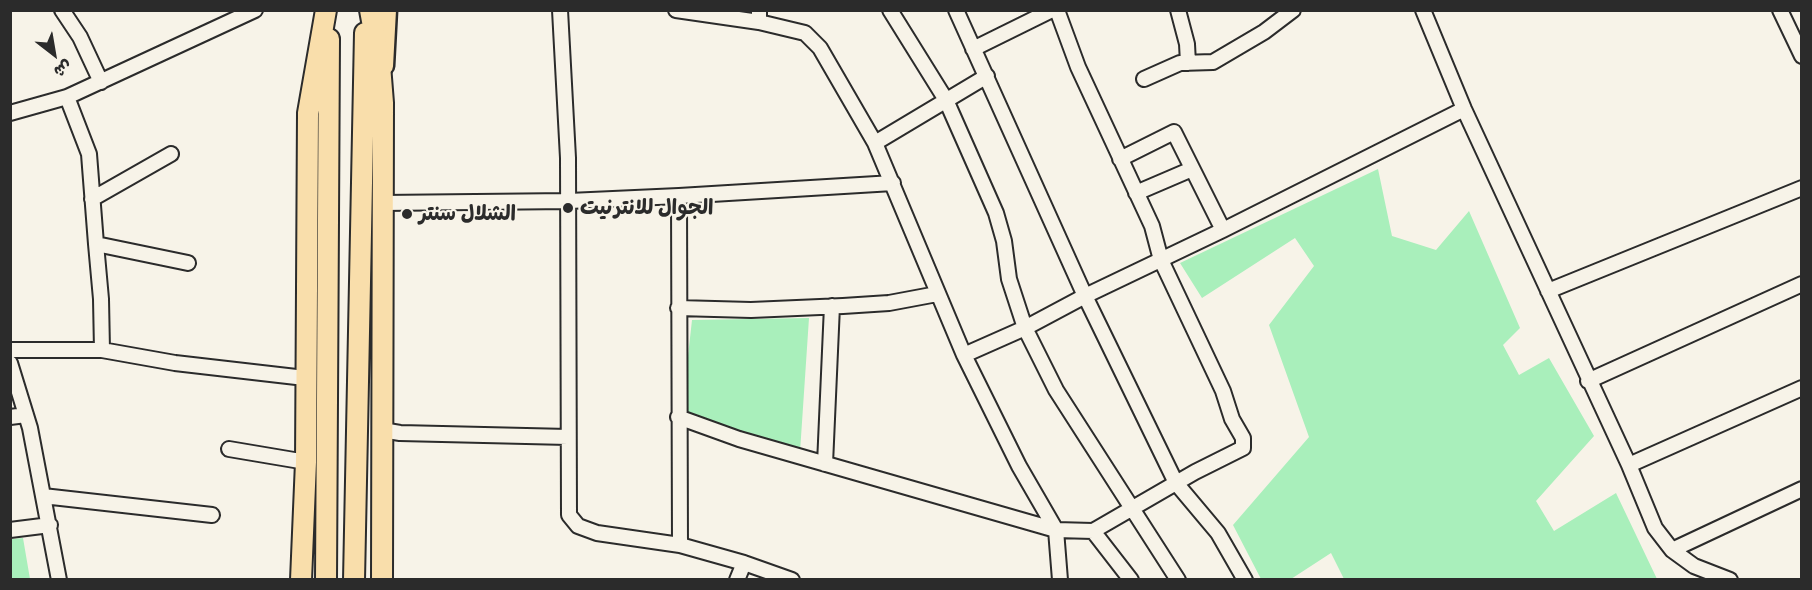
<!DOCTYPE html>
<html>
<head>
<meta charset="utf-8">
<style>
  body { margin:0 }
  #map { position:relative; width:1812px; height:590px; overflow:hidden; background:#f7f3e8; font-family:"Patrick Hand","Playpen Sans Arabic",sans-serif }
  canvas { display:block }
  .frame { position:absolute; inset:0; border:12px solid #2b2b2b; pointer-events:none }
  .north { position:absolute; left:24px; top:24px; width:60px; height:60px; -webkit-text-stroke:4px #f7f3e8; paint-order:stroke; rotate:149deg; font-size:16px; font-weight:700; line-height:24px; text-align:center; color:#2b2b2b }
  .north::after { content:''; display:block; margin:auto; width:21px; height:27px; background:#2b2b2b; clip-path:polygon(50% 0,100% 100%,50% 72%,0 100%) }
</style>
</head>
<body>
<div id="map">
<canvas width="1812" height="590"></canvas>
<div class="frame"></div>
<div class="north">ش</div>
</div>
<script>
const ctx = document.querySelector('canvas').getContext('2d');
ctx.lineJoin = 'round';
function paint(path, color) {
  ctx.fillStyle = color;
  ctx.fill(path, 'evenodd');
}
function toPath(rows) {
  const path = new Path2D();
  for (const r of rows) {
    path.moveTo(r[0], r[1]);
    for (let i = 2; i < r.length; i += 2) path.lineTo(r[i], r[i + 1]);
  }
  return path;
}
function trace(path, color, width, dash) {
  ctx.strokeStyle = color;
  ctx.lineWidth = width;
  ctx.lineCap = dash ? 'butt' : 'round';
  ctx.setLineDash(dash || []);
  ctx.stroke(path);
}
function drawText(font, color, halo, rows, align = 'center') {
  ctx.font = font + ' "Patrick Hand","Playpen Sans Arabic",sans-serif';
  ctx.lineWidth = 4.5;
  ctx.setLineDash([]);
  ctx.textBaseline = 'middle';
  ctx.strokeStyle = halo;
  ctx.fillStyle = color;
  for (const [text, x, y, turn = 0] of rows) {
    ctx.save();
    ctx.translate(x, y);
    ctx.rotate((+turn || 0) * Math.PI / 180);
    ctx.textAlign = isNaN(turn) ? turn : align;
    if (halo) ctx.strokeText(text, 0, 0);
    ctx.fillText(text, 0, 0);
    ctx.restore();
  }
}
paint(toPath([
  [1378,169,1392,236,1436,250,1469,211,1520,328,1503,345,1519,375,1549,358,1594,436,1536,501,1554,531,1616,493,1657,579,1344,579,1331,553,1291,579,1261,579,1233,525,1309,437,1269,325,1314,266,1295,238,1202,298,1180,263],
  [809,318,800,452,682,410,692,320],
  [23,538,30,579,11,579,11,539]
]), '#a9efbb');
const minor = toPath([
  [62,10,80,37,101,82],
  [560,10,568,158,569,515,578,526,597,533,680,545,744,563,792,580],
  [676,10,759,22],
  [759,10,759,22,805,33,820,48,875,143,964,355,1019,466,1056,530,1060,580],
  [890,10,946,100,996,213,1004,241,1009,279,1025,328,1056,390,1178,580],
  [956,10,1085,296,1176,483,1218,533,1245,580],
  [1178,10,1187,44,1188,63],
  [1423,10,1464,109,1629,465,1655,528,1672,550,1694,566,1730,580],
  [1780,10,1802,56],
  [973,49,1052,10],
  [1144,79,1180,63,1213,62,1264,32,1293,10],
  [67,97,89,154,96,244,188,263],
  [10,113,67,97,255,10],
  [875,143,987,76],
  [1120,159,1174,132,1223,230],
  [1136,193,1192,169],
  [679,196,680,545],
  [92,199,171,154],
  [382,203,569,201,679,196,893,183],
  [96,244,101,299,102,350],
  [1548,291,1802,188],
  [678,308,751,310,843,306,889,303,937,294],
  [10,350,102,350,175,363,305,378],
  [964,355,1025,328,1085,296,1223,230,1464,109],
  [10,363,30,428,59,580],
  [1588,381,1802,284],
  [10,417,26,415],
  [678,417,739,439,1056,530,1093,531,1195,472,1243,448,1243,438,1232,419,1223,391,1161,260,1152,226,1078,67,1057,10],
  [382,430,400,433,568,437],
  [229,449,306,462],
  [825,464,832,306],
  [1629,465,1802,388],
  [43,496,212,515],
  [10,530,50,525],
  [1093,531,1131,580],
  [1672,550,1802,489],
  [737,580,744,563]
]);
const major = toPath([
  [385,66,388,10]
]);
const highway = toPath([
  [370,10,380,65,383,103,382,580],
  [301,580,306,462,308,113,326,10],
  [326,580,329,39],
  [354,580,365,33]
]);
trace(minor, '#2b2b2b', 18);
trace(major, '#2b2b2b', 21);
trace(highway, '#2b2b2b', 24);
trace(minor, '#f7f3e8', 14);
trace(major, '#f9deab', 16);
trace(highway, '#f9deab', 20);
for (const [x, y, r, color] of [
  [568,208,6,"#2b2b2b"],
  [407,214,6,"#2b2b2b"]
]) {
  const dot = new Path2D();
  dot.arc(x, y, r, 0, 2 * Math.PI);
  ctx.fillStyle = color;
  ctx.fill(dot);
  trace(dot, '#f7f3e8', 2);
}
drawText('bold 21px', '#2b2b2b', '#f7f3e8', [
  ["الجوال للانترنيت",580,208],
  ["الشلال سنتر",419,214]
], 'left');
</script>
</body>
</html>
